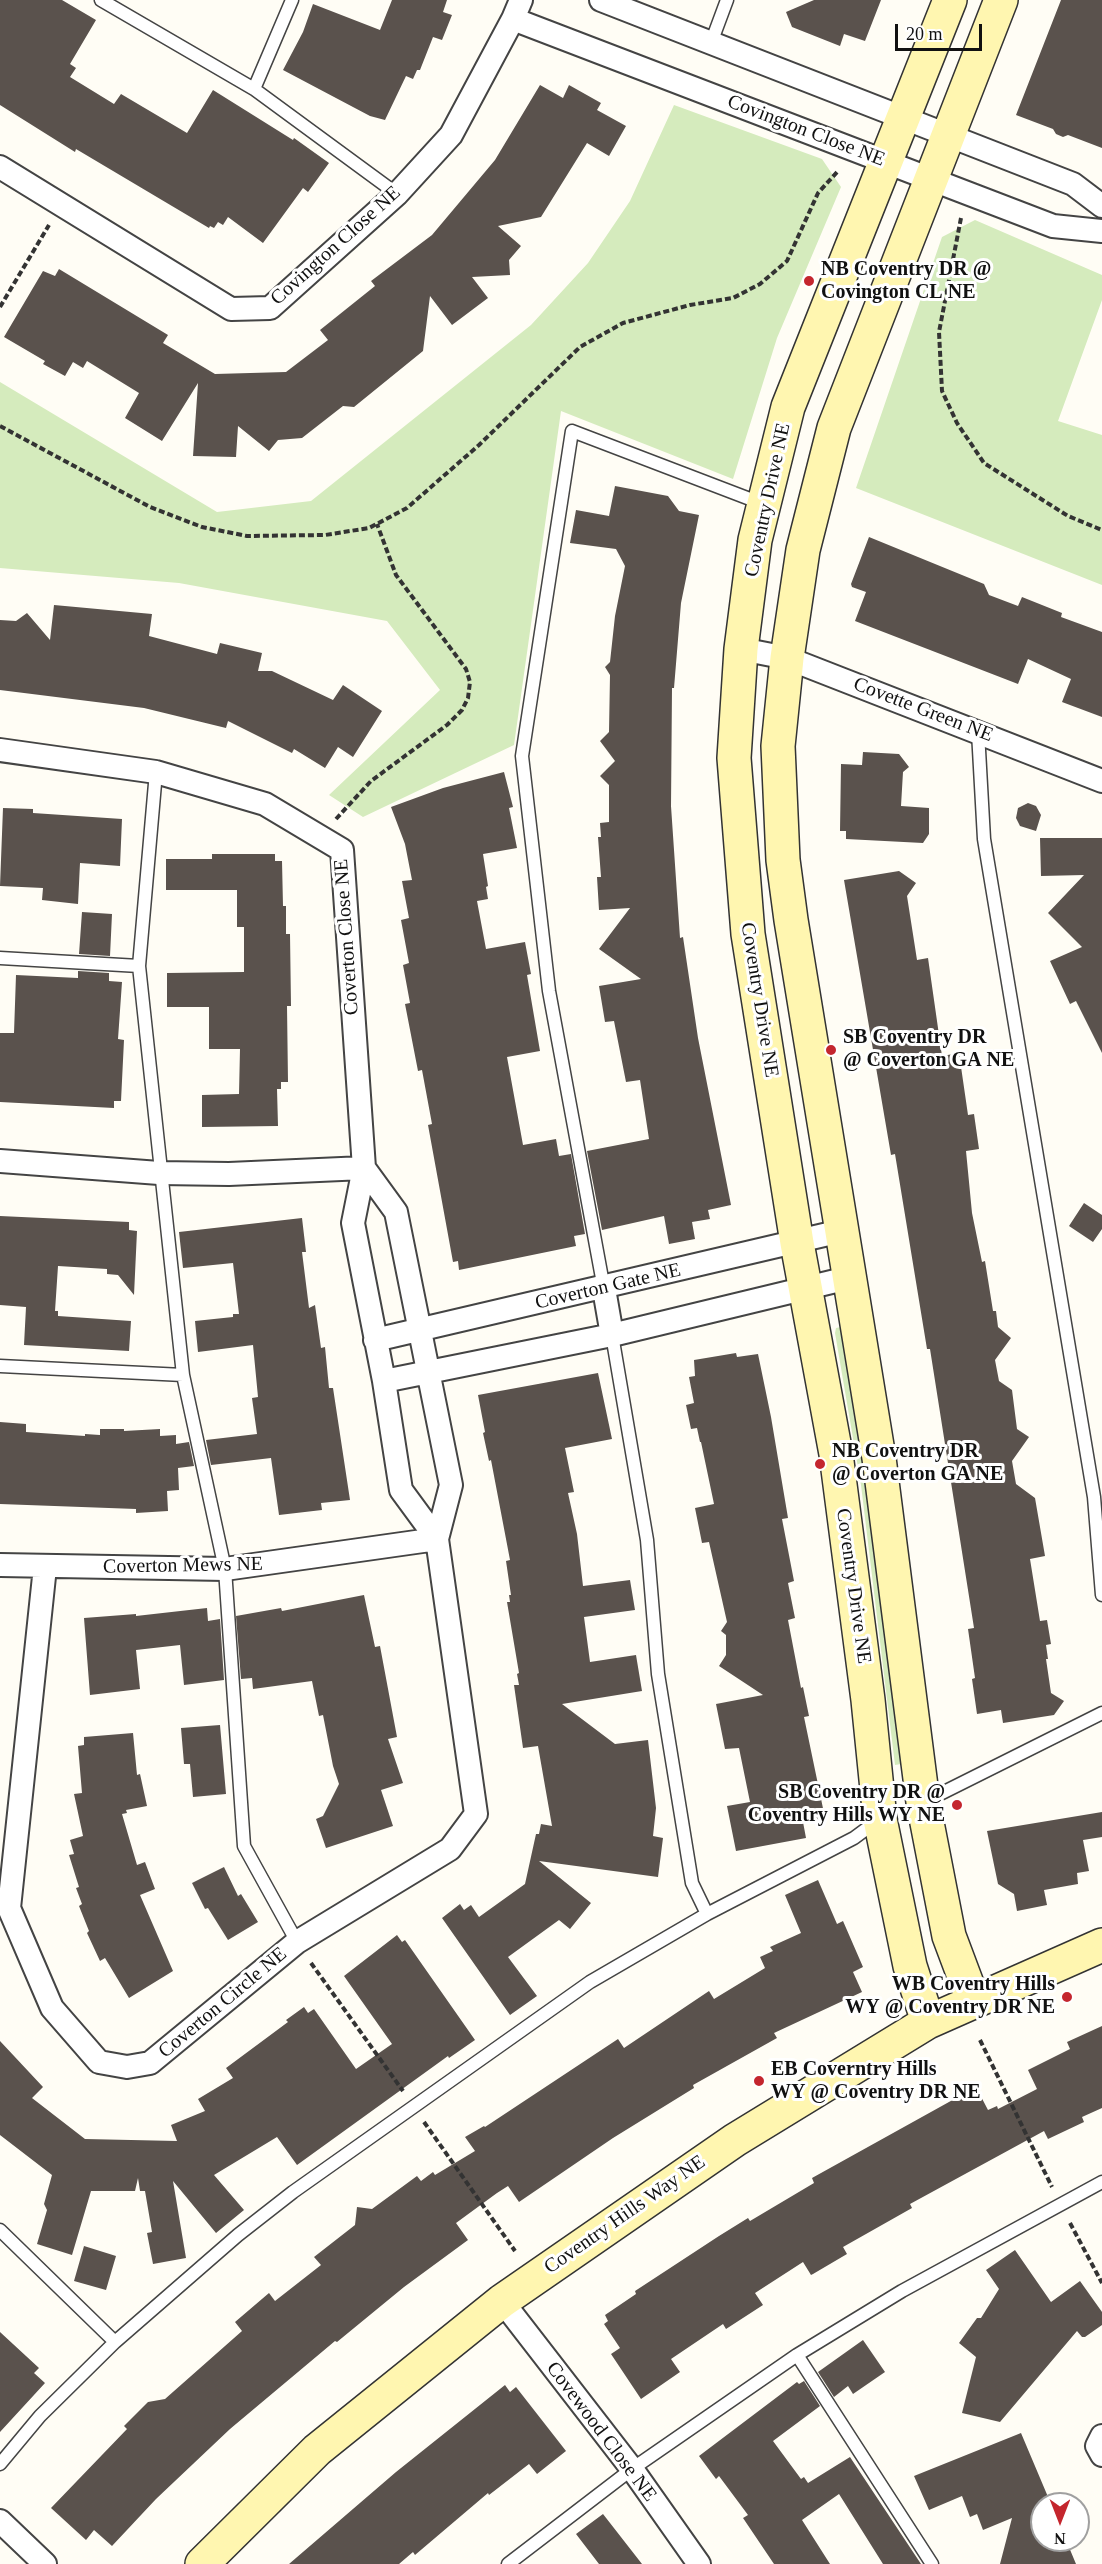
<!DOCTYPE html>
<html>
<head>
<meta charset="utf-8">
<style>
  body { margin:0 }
  #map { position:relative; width:1102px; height:2564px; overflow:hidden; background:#fffdf5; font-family:Georgia,serif }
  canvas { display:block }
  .north { position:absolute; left:1030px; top:2492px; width:60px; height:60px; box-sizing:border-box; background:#fff; border:2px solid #a0a0a0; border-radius:50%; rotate:180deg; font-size:16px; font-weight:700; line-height:24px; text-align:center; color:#111 }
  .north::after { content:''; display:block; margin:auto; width:21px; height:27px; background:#c4262e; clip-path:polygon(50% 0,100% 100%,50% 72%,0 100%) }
  .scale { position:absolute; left:895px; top:24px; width:87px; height:27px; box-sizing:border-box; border:3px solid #111; border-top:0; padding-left:8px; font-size:18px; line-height:21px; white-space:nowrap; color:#111; -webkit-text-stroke:4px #fff; paint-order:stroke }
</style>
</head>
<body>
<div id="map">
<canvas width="1102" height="2564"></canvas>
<div class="north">N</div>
<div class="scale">20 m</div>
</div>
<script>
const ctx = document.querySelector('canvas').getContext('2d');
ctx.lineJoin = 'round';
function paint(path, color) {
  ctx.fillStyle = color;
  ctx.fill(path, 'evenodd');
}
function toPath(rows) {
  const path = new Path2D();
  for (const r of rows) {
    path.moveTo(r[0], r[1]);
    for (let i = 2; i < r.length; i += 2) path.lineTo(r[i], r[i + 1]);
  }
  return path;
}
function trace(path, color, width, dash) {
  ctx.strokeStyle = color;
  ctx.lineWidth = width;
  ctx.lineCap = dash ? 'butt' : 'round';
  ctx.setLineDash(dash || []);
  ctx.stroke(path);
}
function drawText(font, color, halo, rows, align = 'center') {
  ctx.font = font + ' Georgia,serif';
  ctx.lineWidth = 6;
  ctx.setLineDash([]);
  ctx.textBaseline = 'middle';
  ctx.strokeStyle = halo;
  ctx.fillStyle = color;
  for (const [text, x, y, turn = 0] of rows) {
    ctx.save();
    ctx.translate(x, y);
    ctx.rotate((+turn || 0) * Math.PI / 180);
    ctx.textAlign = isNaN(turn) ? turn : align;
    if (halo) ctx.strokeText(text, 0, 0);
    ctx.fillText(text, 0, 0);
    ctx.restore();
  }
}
paint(toPath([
  [674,105,822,159,841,187,777,338,733,479,561,411,514,745,363,817,329,795,440,690,387,621,179,583,0,568,0,382,217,512,311,501,531,325,588,263,630,201],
  [975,220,1102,275,1102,300,1058,421,1102,435,1102,585,856,488,942,237],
  [841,1327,847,1328,901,1764,895,1765,861,1485,835,1333,836,1328]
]), '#d5ebbd');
paint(toPath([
  [0,0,62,0,96,20,70,64,76,68,70,77,114,104,121,94,187,133,213,90,293,140,294,138,329,163,308,192,303,188,263,243,228,217,223,225,218,222,214,228,210,226,209,228,76,149,75,152,0,105],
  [392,0,447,0,443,12,452,15,442,40,433,37,420,70,417,70,413,79,406,76,385,120,370,116,283,70,303,32,313,4,380,30],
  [814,0,881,0,865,41,844,34,840,46,792,27,786,12],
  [1061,0,1102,0,1102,148,1068,135,1063,137,1056,134,1053,129,1016,115],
  [540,85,563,98,569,85,601,103,597,110,626,126,609,156,587,143,541,217,498,226,521,246,509,260,510,275,472,277,488,298,452,325,430,296,423,351,354,407,343,406,302,438,278,440,269,451,238,426,236,457,193,456,198,383,162,441,125,418,139,393,87,361,83,368,73,362,65,376,43,364,45,361,4,337,43,271,55,276,59,269,168,335,163,343,215,374,286,372,328,340,320,330,375,286,371,281,432,235,495,160],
  [615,486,668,496,679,511,699,515,681,603,674,688,672,688,671,806,680,938,683,937,698,1038,731,1205,708,1210,710,1219,692,1222,695,1239,669,1244,664,1216,602,1230,587,1151,649,1139,640,1080,626,1082,614,1021,605,1022,599,986,641,979,599,949,630,908,599,910,597,877,601,877,598,837,601,837,600,823,609,822,609,785,600,776,615,761,600,741,609,732,610,675,605,667,610,662,615,616,625,566,616,549,570,543,576,510,609,516],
  [869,537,984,584,989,595,1018,606,1022,597,1062,613,1061,617,1102,632,1102,717,1062,702,1071,679,1028,659,1018,684,855,621,866,592,852,587,851,584],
  [54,605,152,614,149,636,217,654,220,643,262,653,258,671,272,671,333,700,343,685,382,711,353,757,338,747,325,768,294,749,292,753,228,721,226,728,144,708,0,690,0,620,16,621,27,613,50,640],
  [863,752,899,754,909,767,903,772,901,806,929,808,929,834,923,843,846,839,846,831,840,831,841,764,862,765],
  [504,772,513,807,509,808,517,848,483,854,488,886,486,887,488,899,477,901,486,949,525,942,531,974,527,975,540,1051,507,1057,523,1145,556,1139,559,1156,571,1154,585,1234,574,1236,576,1246,459,1270,458,1261,453,1262,428,1125,432,1124,422,1070,418,1071,405,1004,410,1003,403,965,409,963,401,920,409,918,402,881,412,880,405,844,391,807,443,788],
  [1028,803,1036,806,1041,815,1036,831,1020,826,1016,818,1018,808],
  [3,808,33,809,33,813,122,819,120,866,80,863,78,904,42,900,43,888,0,886],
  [1040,838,1102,838,1102,1053,1076,1001,1070,1004,1050,961,1082,947,1048,913,1084,875,1041,876],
  [212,854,275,854,275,861,282,861,283,906,286,906,286,934,290,934,291,1006,287,1006,288,1082,281,1082,281,1089,277,1089,278,1126,202,1127,202,1095,239,1094,240,1049,209,1049,209,1007,167,1007,167,973,244,972,244,927,237,927,237,890,166,890,166,859,212,859],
  [899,871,916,883,907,896,917,960,928,958,942,1056,959,1053,968,1115,974,1114,979,1149,966,1151,972,1213,982,1262,985,1261,993,1311,996,1311,998,1327,1011,1338,995,1360,999,1381,1012,1390,1017,1429,1029,1437,1012,1461,1016,1484,1035,1498,1045,1556,1030,1559,1040,1621,1047,1620,1051,1644,1046,1645,1048,1659,1046,1659,1051,1693,1064,1701,1054,1715,1003,1723,1001,1710,977,1714,972,1679,975,1678,968,1629,974,1628,930,1349,927,1349,895,1154,891,1155,844,880],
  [82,912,112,914,110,956,79,954],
  [78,971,109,973,109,981,122,982,118,1039,124,1040,121,1101,114,1101,114,1108,0,1102,0,1033,14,1033,16,975,78,978],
  [1084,1203,1102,1215,1102,1229,1093,1242,1069,1226],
  [0,1216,129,1222,129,1230,137,1231,134,1295,118,1275,107,1274,107,1269,58,1266,55,1311,58,1311,58,1316,131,1321,129,1351,24,1345,26,1307,0,1305],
  [302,1218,306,1252,302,1252,309,1308,315,1305,321,1348,325,1347,329,1388,333,1388,350,1500,321,1503,322,1510,279,1515,271,1458,211,1465,206,1440,257,1434,252,1398,258,1397,253,1345,198,1352,195,1321,233,1317,233,1314,239,1314,233,1263,183,1268,179,1232],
  [736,1353,737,1357,758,1354,771,1417,788,1518,782,1519,794,1581,788,1583,795,1618,788,1620,801,1688,803,1687,809,1716,804,1717,825,1818,803,1822,806,1838,736,1851,727,1806,750,1802,739,1748,725,1749,716,1704,763,1695,719,1666,726,1655,726,1635,721,1631,727,1622,709,1542,702,1543,695,1508,714,1504,701,1442,700,1442,697,1428,691,1429,686,1405,694,1403,689,1377,695,1376,694,1360],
  [598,1373,612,1439,565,1448,574,1492,568,1493,577,1534,583,1586,630,1580,635,1610,584,1617,590,1662,636,1655,642,1691,562,1704,615,1744,648,1740,656,1808,653,1836,663,1838,658,1877,539,1861,591,1903,570,1929,559,1920,508,1957,537,1996,510,2015,442,1918,460,1904,464,1910,471,1905,479,1917,525,1884,536,1834,539,1834,541,1824,552,1826,538,1746,523,1748,514,1685,519,1685,517,1674,519,1673,507,1602,510,1602,509,1595,511,1595,506,1561,510,1560,491,1460,489,1461,483,1433,485,1432,478,1395],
  [0,1422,26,1424,26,1432,85,1436,85,1434,100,1435,100,1429,124,1429,124,1431,160,1429,160,1436,176,1435,176,1444,189,1442,194,1466,178,1468,179,1490,167,1491,168,1511,136,1513,136,1509,0,1504],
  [364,1595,375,1647,380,1646,397,1737,388,1739,403,1783,381,1790,393,1826,326,1848,316,1819,323,1816,339,1784,333,1766,323,1715,319,1716,312,1681,253,1689,252,1678,241,1679,236,1616,281,1608,282,1611],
  [207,1608,208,1621,220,1619,224,1680,184,1685,180,1645,136,1650,140,1689,90,1695,84,1618,136,1614,136,1616],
  [220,1725,226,1794,193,1797,190,1764,184,1764,181,1728],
  [133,1733,137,1775,140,1774,147,1806,126,1810,127,1813,122,1814,137,1865,145,1862,155,1889,140,1895,173,1971,129,1998,105,1958,100,1961,87,1933,89,1931,79,1906,82,1904,76,1888,79,1887,69,1855,74,1854,70,1840,83,1836,74,1794,82,1793,78,1746,84,1745,84,1737],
  [1102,1812,1102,1837,1083,1840,1089,1871,1077,1873,1078,1884,1044,1890,1047,1905,1017,1911,1014,1894,998,1884,987,1831],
  [224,1867,238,1896,241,1894,258,1922,228,1940,208,1908,205,1909,192,1883],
  [818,1880,837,1924,843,1921,863,1967,853,1972,862,1992,774,2033,777,2038,693,2085,694,2088,613,2138,519,2202,508,2186,497,2193,456,2223,468,2240,404,2287,337,2342,335,2341,230,2429,156,2499,112,2546,94,2530,86,2540,51,2508,127,2429,124,2426,148,2402,165,2399,242,2331,235,2322,269,2293,275,2301,321,2265,314,2257,355,2225,357,2207,372,2209,417,2176,421,2181,433,2172,435,2175,475,2151,465,2137,484,2126,485,2127,618,2039,624,2048,709,1991,714,1999,765,1968,760,1957,773,1951,770,1947,801,1933,785,1895],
  [397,1935,402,1942,405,1940,475,2040,449,2058,448,2056,297,2165,277,2137,214,2175,244,2210,216,2233,173,2181,186,2258,153,2264,147,2233,152,2232,145,2191,140,2191,138,2178,135,2191,91,2191,72,2255,37,2244,47,2210,44,2204,52,2175,0,2135,0,2041,43,2087,32,2098,85,2139,177,2141,171,2125,205,2111,198,2099,233,2078,226,2068,288,2022,286,2020,304,2007,308,2013,314,2009,356,2069,392,2044,344,1976],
  [1102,2026,1102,2108,1082,2117,1084,2122,1048,2139,1044,2131,910,2204,912,2208,843,2247,847,2254,813,2274,811,2275,803,2262,755,2293,763,2305,726,2329,723,2324,671,2359,680,2372,641,2399,611,2354,620,2348,604,2324,608,2321,605,2315,636,2294,635,2291,719,2236,748,2218,750,2221,814,2183,812,2178,976,2087,988,2110,997,2106,998,2109,1037,2089,1028,2070,1070,2049,1067,2042],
  [84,2246,116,2256,106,2290,74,2281],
  [1015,2250,1051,2302,1080,2281,1102,2312,1102,2325,1085,2337,1082,2337,1077,2331,1000,2422,962,2413,976,2357,959,2343,977,2318,981,2318,999,2289,986,2270],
  [0,2332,39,2368,34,2373,45,2383,0,2432],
  [863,2340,885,2372,853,2394,848,2386,834,2397,818,2372],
  [804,2381,820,2406,773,2441,801,2479,804,2477,808,2483,850,2457,921,2564,883,2564,839,2494,802,2520,830,2564,774,2564,743,2518,748,2515,719,2476,716,2479,699,2456,797,2382,799,2384],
  [505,2385,510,2392,516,2387,566,2451,537,2474,529,2464,489,2495,488,2493,415,2555,413,2552,399,2564,289,2564,396,2472],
  [1021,2433,1051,2504,1042,2504,1042,2540,1066,2540,1076,2564,1000,2564,1012,2518,983,2530,977,2514,970,2517,962,2496,929,2510,914,2476],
  [603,2514,642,2564,599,2564,576,2534]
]), '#5a524d');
const lane = toPath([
  [101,0,254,89,397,194],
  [711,43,727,0],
  [254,89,292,0],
  [978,732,984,839,1094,1497,1102,1595],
  [156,772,139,966,183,1375,225,1569,244,1846,297,1942],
  [0,958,139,966],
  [604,1289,549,991,522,756,572,431,763,504],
  [612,1335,647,1540,658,1674,692,1883,707,1914],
  [0,1366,183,1375],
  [926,1801,1102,1713],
  [0,2230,115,2342],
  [797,2355,932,2564],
  [0,2464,40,2416,115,2342,238,2235,293,2192,590,1982,707,1914,854,1838,877,1821],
  [508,2564,632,2469,797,2355,902,2291,1102,2182]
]);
const street = toPath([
  [601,0,1073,184,1102,206],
  [513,19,1053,226,1102,231],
  [0,167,231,309,270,308,397,194,451,135,513,19,521,0],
  [741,649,787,658,1102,781],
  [0,750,156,772,265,804,342,850,364,1168,353,1223,384,1381,401,1490,437,1539],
  [0,1161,159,1173,229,1174,364,1168],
  [604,1289,612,1335],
  [375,1340,841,1231],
  [384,1381,612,1335,848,1278],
  [0,1565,225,1569,437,1539],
  [45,1567,9,1908,52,2008,99,2062,127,2067,150,2063,297,1942,450,1849,476,1814,437,1539,451,1485,396,1212,364,1168],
  [502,2301,632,2469,699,2564],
  [1102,2436,1097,2446,1102,2455],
  [0,2521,45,2564]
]);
const secondary = toPath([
  [973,2000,949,1936,923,1802,879,1458,791,920,783,860,778,746,787,658,803,550,834,428,1001,0],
  [928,2022,910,1966,880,1819,868,1700,836,1454,797,1243,748,934,734,758,741,649,755,540,788,407,950,0],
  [202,2564,317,2450,502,2301,735,2140,928,2022,1102,1945]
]);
trace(lane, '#444', 15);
trace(street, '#444', 26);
trace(secondary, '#333', 36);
trace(toPath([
  [961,218,939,332,942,391,957,423,984,463,1068,516,1102,530],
  [0,307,49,225],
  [0,426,150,507,202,527,247,536,325,535,369,528,407,508,479,445,580,347,623,323,690,305,733,298,760,284,787,261,818,193,838,171],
  [336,819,371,781,447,725,462,710,468,698,470,682,466,669,396,575,377,524],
  [311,1963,403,2091],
  [980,2040,1052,2187],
  [424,2122,515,2251],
  [1070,2223,1102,2283]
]), '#333', 4, [6, 3]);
trace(lane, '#fff', 12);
trace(street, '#fff', 22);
trace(secondary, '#fff6b0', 33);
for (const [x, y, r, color] of [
  [809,281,6,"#c4262e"],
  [831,1050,6,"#c4262e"],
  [820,1464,6,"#c4262e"],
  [957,1805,6,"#c4262e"],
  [1067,1997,6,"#c4262e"],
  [759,2081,6,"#c4262e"]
]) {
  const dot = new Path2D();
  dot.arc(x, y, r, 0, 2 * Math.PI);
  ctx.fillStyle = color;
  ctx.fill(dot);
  trace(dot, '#fff', 2);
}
drawText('20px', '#111', '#fff', [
  ["Covington Close NE",806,131,21],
  ["Covington Close NE",336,246,-42],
  ["Coventry Drive NE",768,500,-78],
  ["Covette Green NE",923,710,21],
  ["Coverton Close NE",347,937,-94],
  ["Coventry Drive NE",759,1000,81],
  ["Coverton Gate NE",608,1287,-13],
  ["Coverton Mews NE",183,1566,-1],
  ["Coventry Drive NE",853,1586,82],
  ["Coverton Circle NE",223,2003,-40],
  ["Coventry Hills Way NE",625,2215,-35],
  ["Covewood Close NE",601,2432,53]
]);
drawText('bold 20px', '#111', '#fff', [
  ["NB Coventry DR @",821,270],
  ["Covington CL NE",821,293],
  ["SB Coventry DR",843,1038],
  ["@ Coverton GA NE",843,1061],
  ["NB Coventry DR",832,1452],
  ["@ Coverton GA NE",832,1475],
  ["SB Coventry DR @",945,1793,"right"],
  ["Coventry Hills WY NE",945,1816,"right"],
  ["WB Coventry Hills",1055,1985,"right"],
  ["WY @ Coventry DR NE",1055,2008,"right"],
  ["EB Coverntry Hills",771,2070],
  ["WY @ Coventry DR NE",771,2093]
], 'left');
</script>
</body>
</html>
